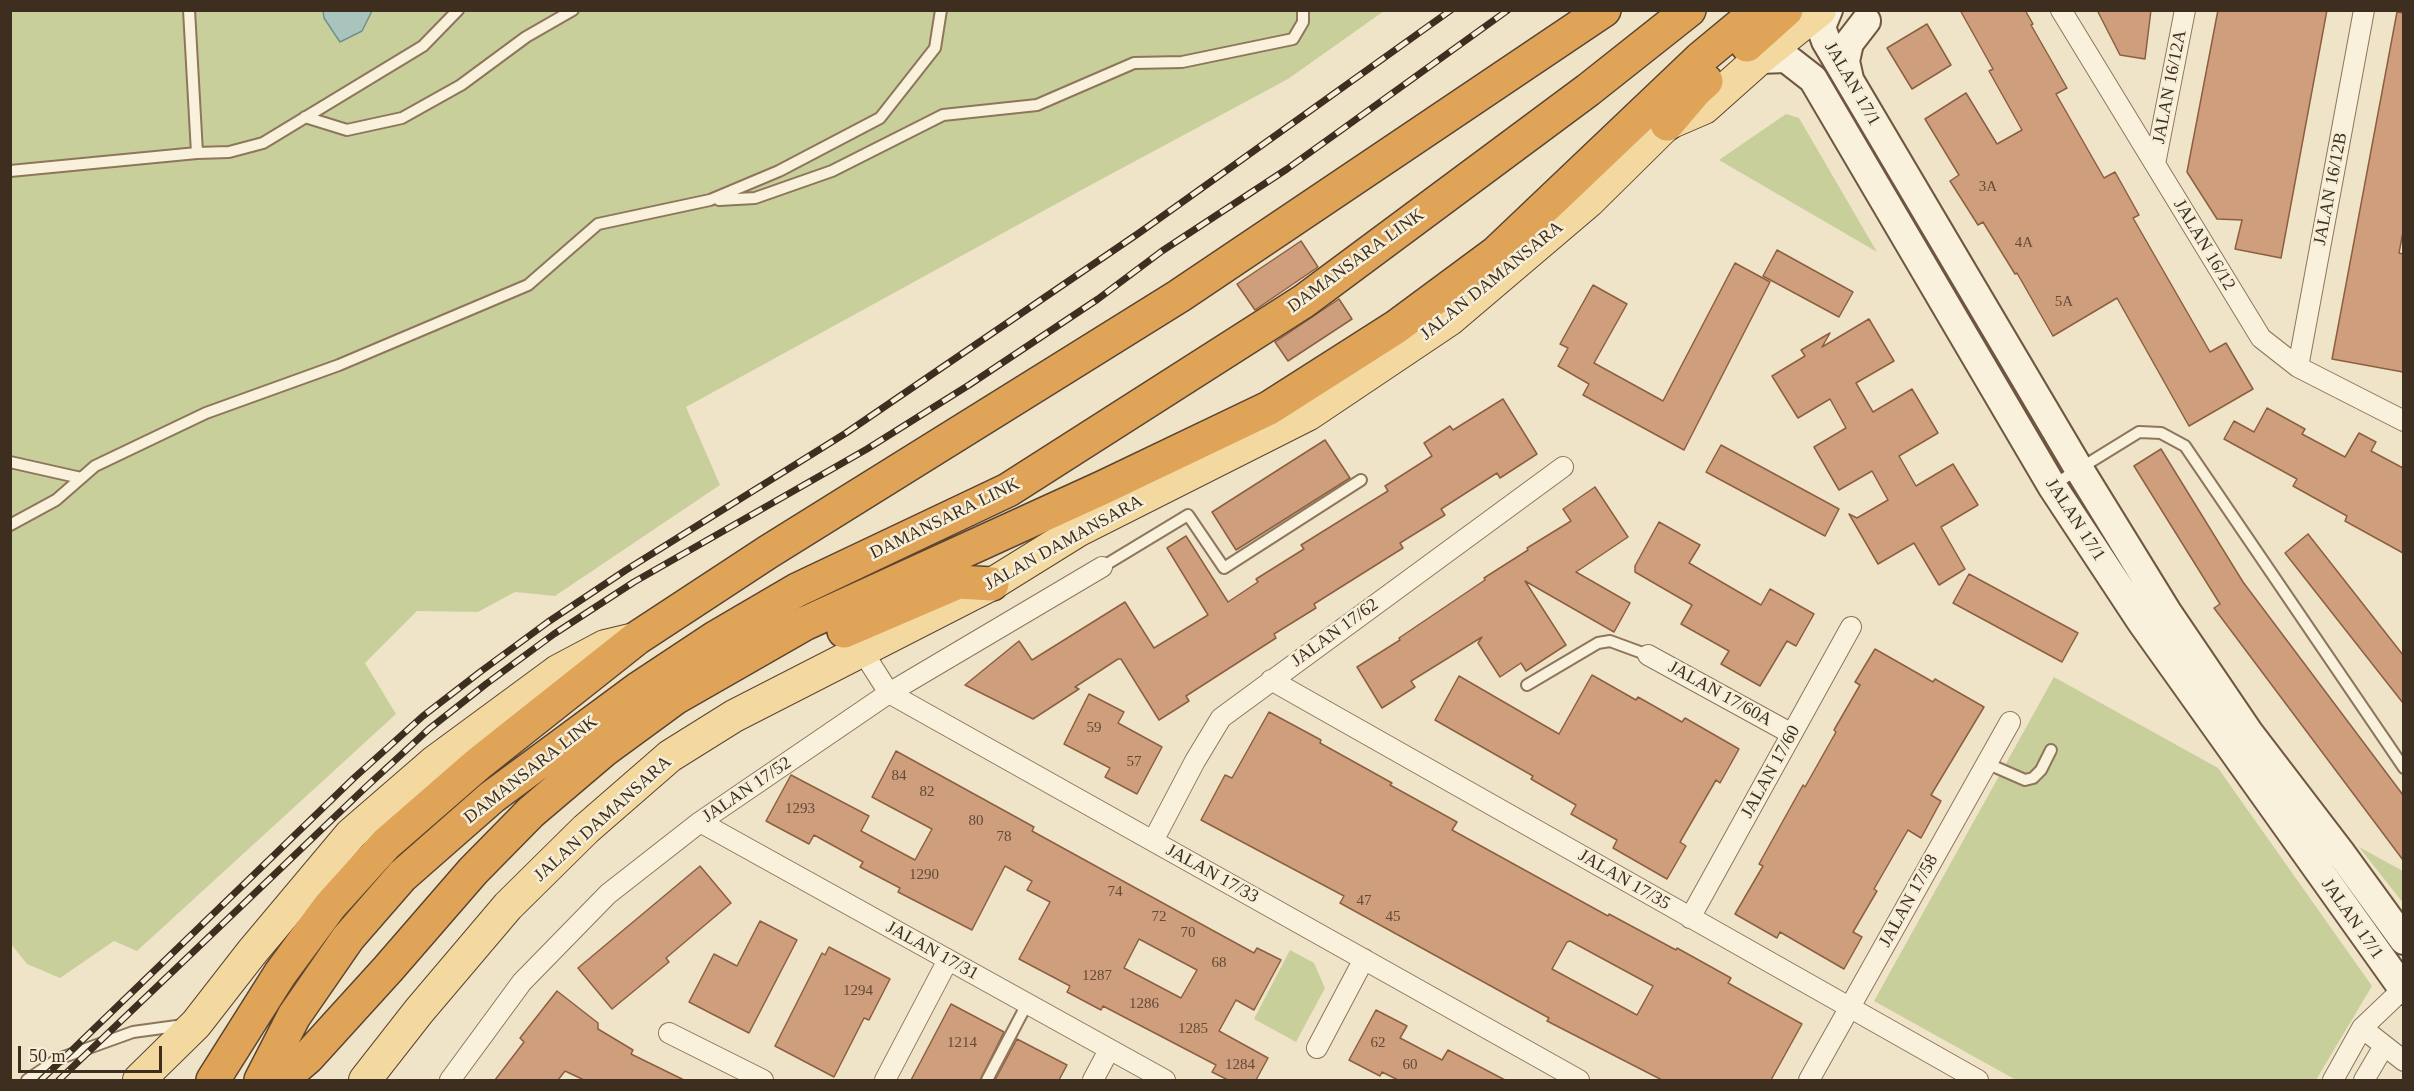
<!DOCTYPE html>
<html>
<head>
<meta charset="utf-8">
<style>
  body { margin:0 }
  #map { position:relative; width:2414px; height:1091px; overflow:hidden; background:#f0e4c8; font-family:"Times New Roman",serif }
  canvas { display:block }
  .frame { position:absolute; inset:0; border:12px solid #3d2e20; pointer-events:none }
  .scale { position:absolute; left:18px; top:1046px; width:144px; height:27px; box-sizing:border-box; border:3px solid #3d2e20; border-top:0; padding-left:8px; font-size:18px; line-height:21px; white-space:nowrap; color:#3d2e20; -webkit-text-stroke:4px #f7eed8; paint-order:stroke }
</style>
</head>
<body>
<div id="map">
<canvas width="2414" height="1091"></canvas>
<div class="frame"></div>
<div class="scale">50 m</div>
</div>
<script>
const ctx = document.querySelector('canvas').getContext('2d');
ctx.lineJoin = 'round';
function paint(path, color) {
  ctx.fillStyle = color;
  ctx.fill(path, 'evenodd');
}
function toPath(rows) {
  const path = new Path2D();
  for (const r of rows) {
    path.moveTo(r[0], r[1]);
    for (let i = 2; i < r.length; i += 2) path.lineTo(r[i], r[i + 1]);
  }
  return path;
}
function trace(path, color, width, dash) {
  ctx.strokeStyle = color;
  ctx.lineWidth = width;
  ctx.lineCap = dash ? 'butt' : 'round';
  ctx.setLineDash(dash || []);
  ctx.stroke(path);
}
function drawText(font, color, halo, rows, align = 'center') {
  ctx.font = font + ' "Times New Roman",serif';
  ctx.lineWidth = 5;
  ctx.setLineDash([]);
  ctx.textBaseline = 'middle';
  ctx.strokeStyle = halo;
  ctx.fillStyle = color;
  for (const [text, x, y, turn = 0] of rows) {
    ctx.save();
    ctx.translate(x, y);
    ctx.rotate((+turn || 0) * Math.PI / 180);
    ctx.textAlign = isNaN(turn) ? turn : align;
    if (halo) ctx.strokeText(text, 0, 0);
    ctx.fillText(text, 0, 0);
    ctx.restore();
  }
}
paint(toPath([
  [11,11,1384,11,1288,79,1087,187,686,407,720,485,555,596,515,592,478,612,417,611,365,663,396,714,137,951,114,941,60,978,27,964,11,944],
  [1786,114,1799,118,1877,252,1719,160],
  [2054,677,2218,768,2372,986,2316,1080,2016,1080,1874,1001],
  [2359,847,2403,871,2403,903],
  [1290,950,1314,963,1325,988,1296,1042,1254,1019]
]), '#c9cf9b');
const water = toPath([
  [323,11,324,10,372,11,362,31,340,42,324,18,323,11]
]);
paint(water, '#a9c4bc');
trace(water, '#6f938a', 1.5);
const building = toPath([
  [1960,10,2025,10,2033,24,2031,25,2067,88,2056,94,2104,178,2115,172,2139,215,2133,218,2210,352,2226,343,2253,389,2189,426,2117,298,2053,336,2017,273,2015,274,1983,222,1978,225,1950,181,1959,175,1925,119,1966,93,1997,144,2022,130,1989,71,1993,69,1960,10],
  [2097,10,2151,10,2145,59,2120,55,2097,10],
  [2218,10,2327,10,2281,258,2235,249,2242,220,2217,219,2187,172,2218,10],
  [2397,12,2403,13,2403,232,2399,253,2403,254,2403,372,2332,359,2397,12],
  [1927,24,1951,65,1912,89,1887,48,1927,24],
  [1301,241,1318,267,1255,310,1237,284,1301,241],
  [1777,250,1853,292,1839,317,1763,276,1777,250],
  [1735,263,1770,282,1684,450,1583,395,1589,384,1558,366,1568,348,1560,344,1593,285,1627,304,1594,363,1663,401,1735,263],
  [1339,299,1352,319,1288,361,1275,342,1339,299],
  [1869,319,1894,361,1856,383,1873,412,1912,389,1938,433,1899,456,1916,486,1953,464,1978,505,1941,527,1965,569,1939,585,1914,543,1878,564,1849,514,1857,518,1888,500,1872,471,1839,490,1814,447,1846,428,1830,399,1798,418,1772,376,1805,356,1801,350,1830,333,1822,347,1869,319],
  [1503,399,1537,454,1500,478,1497,473,1441,509,1445,515,1400,543,1403,548,1314,604,1316,608,1274,634,1276,638,1186,696,1189,701,1159,720,1121,659,1118,659,1075,687,1079,689,1033,719,965,685,1019,641,1032,660,1125,602,1154,648,1208,615,1167,548,1186,536,1228,602,1258,582,1256,579,1304,549,1301,545,1388,491,1385,486,1432,456,1424,443,1450,426,1453,430,1503,399],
  [2267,408,2305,429,2302,434,2345,457,2359,433,2376,442,2371,451,2403,468,2403,553,2345,521,2347,516,2293,486,2297,479,2224,439,2234,421,2254,432,2267,408],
  [1325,440,1350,478,1236,550,1212,512,1325,440],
  [1721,445,1839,509,1825,536,1706,472,1721,445],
  [2161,449,2243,582,2403,795,2403,860,2214,608,2220,604,2134,466,2161,449],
  [1595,487,1628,537,1576,572,1630,603,1614,632,1525,581,1566,645,1526,671,1521,663,1500,677,1478,643,1482,637,1411,681,1415,687,1382,708,1357,667,1400,640,1399,638,1485,580,1484,578,1528,550,1527,548,1571,521,1563,509,1595,487],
  [1659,522,1700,545,1689,563,1761,605,1770,589,1814,614,1796,646,1787,641,1760,686,1721,664,1729,651,1681,624,1692,605,1635,572,1635,566,1659,522],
  [2308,534,2403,655,2403,703,2285,553,2308,534],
  [1969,574,2078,633,2062,662,1953,603,1969,574],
  [1875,649,1933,682,1935,679,1984,707,1931,795,1941,801,1921,838,1908,830,1874,889,1877,891,1853,932,1862,937,1844,969,1780,932,1777,938,1735,914,1763,866,1759,864,1803,785,1805,787,1836,732,1834,730,1860,685,1855,682,1875,649],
  [1592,675,1636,700,1638,697,1682,722,1685,718,1739,749,1720,783,1716,780,1680,842,1686,846,1667,879,1613,848,1617,840,1571,814,1576,805,1531,779,1533,776,1435,720,1459,676,1559,734,1592,675],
  [1089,694,1124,712,1118,723,1162,747,1137,794,1105,777,1110,768,1064,744,1089,694],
  [1269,712,1321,740,1320,743,1392,783,1390,785,1457,822,1452,830,1608,916,1609,914,1676,950,1677,948,1731,978,1728,983,1802,1024,1771,1080,1662,1080,1547,1021,1549,1018,1340,903,1344,896,1201,820,1225,775,1232,778,1269,712],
  [1570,941,1653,986,1637,1015,1552,969,1567,942,1570,941],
  [896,751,1034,827,1032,831,1201,924,1254,953,1257,948,1281,960,1254,1010,1236,1000,1219,1031,1268,1058,1256,1080,1228,1080,1212,1072,1216,1065,1103,1006,1101,1010,1067,992,1070,986,1019,959,1050,902,1027,890,1032,881,1005,866,972,930,898,892,900,888,860,867,863,862,814,835,809,844,766,821,791,775,869,816,861,831,915,860,932,829,872,797,896,751],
  [1139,939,1197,970,1181,998,1124,968,1139,939],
  [700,866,731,903,666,958,669,962,612,1009,578,968,700,866],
  [760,921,797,940,749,1033,689,1002,714,954,737,966,760,921],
  [829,947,890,979,869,1020,864,1018,834,1077,775,1046,822,953,825,955,829,947],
  [557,991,598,1023,598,1029,633,1050,631,1054,684,1080,584,1080,565,1071,558,1080,495,1080,524,1042,520,1038,557,991],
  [951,1004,1004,1032,980,1080,911,1080,951,1004],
  [1376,1010,1407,1026,1400,1038,1442,1060,1448,1050,1505,1080,1398,1080,1382,1072,1380,1076,1349,1060,1376,1010],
  [1017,1039,1067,1065,1059,1080,995,1080,1017,1039]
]);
paint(building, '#cf9f7d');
trace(building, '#8d5f41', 1.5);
const lane = toPath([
  [189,10,197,153,229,152,263,143,423,46,458,10],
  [305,117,347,130,402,118,461,85,526,37,573,10],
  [10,171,197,153],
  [719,200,755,198,832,171,943,115,1037,105,1134,63,1182,62,1293,39,1303,22,1303,10],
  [10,462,81,478],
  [2053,485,2139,432,2161,433,2185,446,2404,768],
  [10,525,56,500,95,466,206,413,339,365,528,285,598,224,710,200,779,171,880,118,935,48,941,10],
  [1102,567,1188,515,1224,568,1361,480],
  [1527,685,1598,643,1610,641,1648,655],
  [1986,763,2025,780,2033,778,2041,770,2051,750],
  [27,1080,58,1059,133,1032,184,1025],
  [987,1080,1027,1004]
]);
const street = toPath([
  [2061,10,2261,338,2298,367,2404,421],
  [2155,164,2185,10],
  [2298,367,2364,10],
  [861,649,889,693,1579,1080],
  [1648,655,1792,734],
  [1271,680,1978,1080],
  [700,822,1165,1080],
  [1153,841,1195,761,1221,718,1563,467],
  [1690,918,1851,627],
  [2362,1028,2404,1061],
  [669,1033,763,1080],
  [1317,1048,1364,959],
  [450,1080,522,982,608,894,700,822,889,693,1102,567],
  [885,1080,948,960],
  [1093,1080,1109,1050],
  [1809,1080,2010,722],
  [2333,1080,2362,1028,2404,988],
  [2364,1080,2384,1046]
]);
const secondary = toPath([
  [1828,10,1821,27,1826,41,2079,469,2167,612,2249,733,2340,852,2404,940],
  [1759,59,1786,58,1813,79,2052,486,2141,621,2404,990],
  [1849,79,1845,61,1849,43,1866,21]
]);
const primary = toPath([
  [139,1080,196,1024,252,952,351,834,433,763,558,671,605,646,630,640],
  [365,1080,419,1011,508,906,586,829,670,756,734,716,992,584,1079,530,1309,414,1449,320,1589,201,1667,124,1704,108,1759,59,1820,10]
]);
const highway = toPath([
  [1747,45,1786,10],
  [1667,124,1695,91,1706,81],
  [844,631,958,582,992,584],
  [213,1080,280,974,330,906,386,844,478,764,637,638,768,552,1179,296,1604,10],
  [261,1080,294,1016,348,938,402,876,492,797,638,689,715,638,797,590,1008,490,1304,301,1588,90,1689,10],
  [281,1080,308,1057,388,969,473,871,531,812,604,750,675,698,806,623,1104,487,1269,408,1396,327,1496,253,1701,58,1759,10]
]);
trace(lane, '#8d765c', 14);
trace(street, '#8d765c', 22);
trace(secondary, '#6f573f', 32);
trace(primary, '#5b4430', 34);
trace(highway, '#5b4430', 36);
trace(lane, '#faf1dc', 10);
trace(street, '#faf1dc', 20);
trace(secondary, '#faf1dc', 28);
trace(primary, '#f3d9a0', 32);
trace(highway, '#e0a458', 33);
const rail = toPath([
  [41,1080,355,777,423,716,480,672,548,622,626,570,846,433,1139,233,1451,10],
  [59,1080,365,788,429,729,486,684,554,634,634,582,867,449,969,385,1098,299,1162,251,1287,169,1508,10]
]);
trace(rail, '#3d2e20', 7);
trace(rail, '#f7eed8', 4.5, [14]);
drawText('15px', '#624a37', null, [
  ["3A",1988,187],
  ["4A",2024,243],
  ["5A",2064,302],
  ["59",1094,728],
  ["57",1134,762],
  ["84",899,776],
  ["82",927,792],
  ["1293",800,809],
  ["80",976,821],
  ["78",1004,837],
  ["1290",924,875],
  ["74",1115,892],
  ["47",1364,901],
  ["72",1159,917],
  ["45",1393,917],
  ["70",1188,933],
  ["68",1219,963],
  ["1287",1097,976],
  ["1294",858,991],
  ["1286",1144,1004],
  ["1285",1193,1029],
  ["1214",962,1043],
  ["62",1378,1043],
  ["1284",1240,1065],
  ["60",1410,1065]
]);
drawText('18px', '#3d2e20', '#f7eed8', [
  ["JALAN 17/1",1852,84,60],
  ["JALAN 16/12A",2170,87,-79],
  ["JALAN 16/12B",2331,189,-79],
  ["JALAN 16/12",2204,245,59],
  ["DAMANSARA LINK",1356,261,-36],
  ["JALAN DAMANSARA",1492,281,-39],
  ["DAMANSARA LINK",945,519,-26],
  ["JALAN 17/1",2075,520,57],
  ["JALAN DAMANSARA",1064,543,-29],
  ["JALAN 17/62",1335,633,-36],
  ["JALAN 17/60A",1720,694,29],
  ["DAMANSARA LINK",531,770,-38],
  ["JALAN 17/60",1771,772,-61],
  ["JALAN 17/52",747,790,-34],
  ["JALAN DAMANSARA",603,819,-42],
  ["JALAN 17/33",1212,874,29],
  ["JALAN 17/35",1624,880,30],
  ["JALAN 17/58",1909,901,-61],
  ["JALAN 17/1",2352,919,55],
  ["JALAN 17/31",932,951,29]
]);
</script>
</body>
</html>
